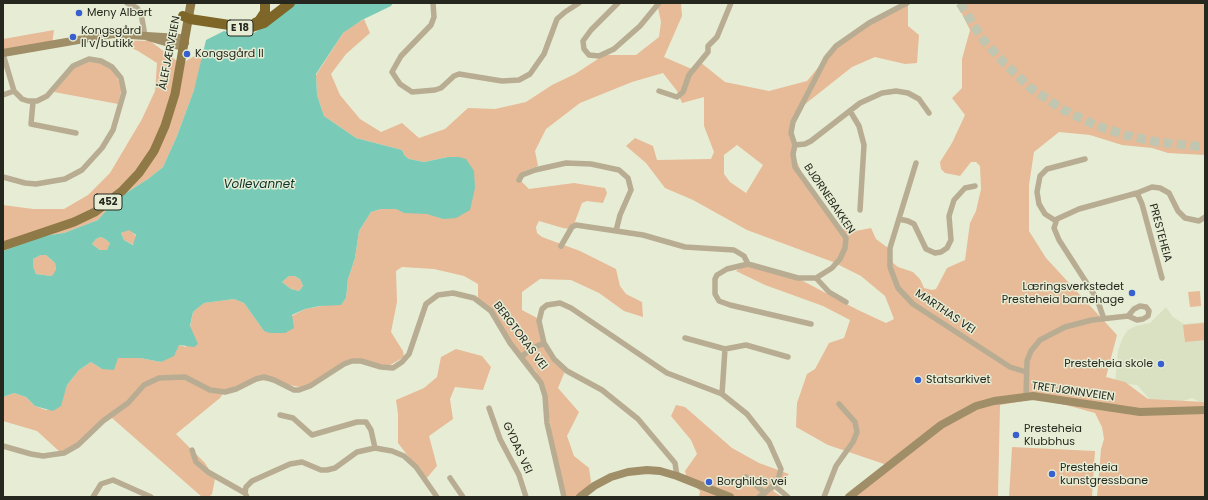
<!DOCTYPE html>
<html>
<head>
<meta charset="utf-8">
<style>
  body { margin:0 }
  #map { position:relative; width:1208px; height:500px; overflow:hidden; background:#e7edd4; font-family:Poppins,sans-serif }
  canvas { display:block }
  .frame { position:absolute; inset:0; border:4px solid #26281f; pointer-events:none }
</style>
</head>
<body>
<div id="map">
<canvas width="1208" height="500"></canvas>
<div class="frame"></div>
</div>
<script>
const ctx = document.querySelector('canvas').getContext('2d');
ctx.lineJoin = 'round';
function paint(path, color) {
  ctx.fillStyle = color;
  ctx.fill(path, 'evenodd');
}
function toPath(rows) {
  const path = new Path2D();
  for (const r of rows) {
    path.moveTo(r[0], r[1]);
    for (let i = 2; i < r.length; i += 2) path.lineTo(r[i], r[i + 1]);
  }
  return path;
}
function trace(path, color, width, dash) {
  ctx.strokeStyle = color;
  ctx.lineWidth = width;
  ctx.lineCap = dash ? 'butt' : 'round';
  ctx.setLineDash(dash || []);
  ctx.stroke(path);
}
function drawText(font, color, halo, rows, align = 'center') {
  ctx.font = font + ' Poppins,sans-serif';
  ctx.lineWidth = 3;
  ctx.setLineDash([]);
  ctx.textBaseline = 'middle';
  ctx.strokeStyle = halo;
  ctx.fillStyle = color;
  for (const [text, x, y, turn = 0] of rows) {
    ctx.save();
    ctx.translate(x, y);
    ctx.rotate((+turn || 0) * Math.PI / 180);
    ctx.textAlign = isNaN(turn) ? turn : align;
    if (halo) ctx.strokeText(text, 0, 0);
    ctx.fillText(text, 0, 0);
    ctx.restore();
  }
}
paint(toPath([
  [1166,307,1173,317,1184,324,1205,322,1205,401,1200,402,1192,398,1175,404,1150,400,1137,385,1115,383,1118,351,1123,337,1128,330,1136,326,1150,323]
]), '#dae1c2');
paint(toPath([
  [657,3,681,3,682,16,664,57,694,70,700,62,725,82,769,91,807,81,832,51,852,35,908,3,908,26,919,35,917,63,905,64,875,57,852,67,804,105,794,121,792,150,803,176,839,227,850,232,871,228,876,239,888,248,893,263,898,267,913,272,920,279,924,288,932,290,936,289,947,268,965,260,970,223,976,211,981,189,980,166,976,162,971,162,960,176,945,173,941,169,940,162,952,143,965,115,952,98,962,88,962,59,970,30,961,12,961,3,1205,3,1205,155,1168,153,1152,148,1122,145,1090,135,1059,132,1034,152,1029,185,1029,231,1046,258,1117,335,1106,377,1125,382,1148,399,1205,402,1205,497,1097,497,1101,449,1104,439,1102,427,1095,413,1066,405,1034,399,1000,405,998,497,851,497,890,466,828,445,796,427,797,403,807,374,815,369,829,343,844,338,850,320,823,306,765,285,736,271,743,266,774,270,803,281,858,310,886,323,894,319,885,296,861,276,833,262,747,230,693,200,665,188,646,163,626,146,635,138,653,146,657,160,711,159,714,152,704,126,704,97,682,103,677,91,663,73,632,82,580,103,546,129,535,151,538,166,525,171,522,176,522,182,529,189,574,183,605,188,607,193,603,203,587,201,582,203,573,227,569,229,563,228,539,221,536,227,537,233,542,237,580,251,616,269,620,286,626,294,642,302,643,317,624,311,599,293,571,280,540,279,522,292,522,310,539,319,547,346,565,371,558,388,579,412,567,436,574,456,589,468,591,482,581,497,565,497,555,457,546,397,536,371,513,350,498,322,478,299,478,284,464,276,434,269,402,267,396,271,397,302,391,332,403,351,404,357,385,368,354,361,304,388,276,382,252,379,224,392,220,398,176,434,205,463,215,479,212,494,209,497,202,497,112,418,102,420,81,442,60,452,37,431,3,421,3,397,14,393,26,397,35,406,46,410,60,406,67,385,79,370,91,362,102,369,118,358,140,358,161,362,179,345,186,347,193,312,204,303,234,299,244,303,264,331,305,309,332,304,341,305,346,298,348,279,355,258,359,231,371,212,381,209,397,209,404,213,427,213,443,219,448,157,424,162,409,159,405,156,402,150,356,138,324,116,317,95,316,75,343,33,354,25,364,19,370,33,346,54,331,74,340,95,360,119,381,132,402,123,419,138,445,129,468,108,495,109,526,102,552,85,575,74,604,55,636,55,659,37,661,22],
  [737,145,763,165,746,193,730,182,724,174,724,155],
  [54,30,52,44,3,52,3,39],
  [114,40,150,41,181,64,203,51,199,74,194,90,177,136,163,167,148,179,115,200,98,220,64,233,43,236,3,251,3,205,33,209,64,209,88,195,110,173,142,119,155,91,157,63,138,51],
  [91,58,112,68,122,87,118,104,54,92,70,67],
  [129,229,136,236,134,245,124,240,121,233],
  [101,237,105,239,110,243,107,251,100,250,92,244,96,239],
  [41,255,46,255,55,263,56,269,54,275,51,276,36,274,33,266,33,259],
  [289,276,294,276,300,279,303,286,299,291,291,289,282,282],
  [1200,291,1201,306,1190,307,1188,292],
  [1205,323,1205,340,1185,342,1183,325],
  [456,349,482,356,491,367,483,390,455,387,450,399,453,419,429,436,437,466,426,479,398,443,398,414,396,400,424,388,437,377,441,357],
  [676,405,685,407,732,448,759,463,789,474,773,491,782,497,699,497,700,491,687,479,685,471,697,454,691,440,671,416],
  [1012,447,1095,451,1092,497,1009,497]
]), '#e7ba98');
paint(toPath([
  [292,3,393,3,391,6,362,20,343,33,316,74,317,95,324,116,356,138,402,150,405,156,409,159,424,162,448,157,459,157,466,159,474,171,475,188,470,210,456,218,443,219,427,214,404,213,396,209,381,209,371,212,359,231,355,258,348,279,346,298,341,305,320,306,305,309,292,315,294,328,285,333,270,333,264,331,244,303,234,299,204,303,193,312,191,321,190,326,198,344,194,347,179,345,174,356,161,362,140,358,118,358,114,370,102,369,91,362,79,370,67,385,61,406,53,411,35,406,26,397,14,393,3,397,3,251,43,236,64,233,98,220,115,200,148,179,163,167,177,136,194,90,206,40,224,31,242,36,254,33,279,17],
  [129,230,136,235,133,245,124,240,121,233],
  [101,237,105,239,110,243,107,250,100,250,92,244,96,239],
  [41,255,46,255,55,263,56,269,53,275,51,276,36,274,33,266,33,259],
  [289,276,294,276,300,279,303,286,299,291,291,289,282,282]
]), '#79cbb7');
trace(toPath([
  [960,3,981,37,1005,64,1032,89,1062,109,1095,125,1125,135,1157,142,1205,147]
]), '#c0c6b0', 9, [9, 4.5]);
trace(toPath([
  [127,3,137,8,141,13,145,36],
  [433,3,434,17,431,25,401,56,392,72,400,84,412,92,435,90,441,88,454,76,459,74,502,81,519,80,530,74,544,54,557,19,565,12,579,3],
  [618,3,591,30,583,41,584,49,589,55,599,56,614,49,640,26,659,3],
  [3,54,14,91,22,99,28,101,37,101,47,96,73,66,89,59,101,61,112,67,121,78,124,92,113,130,102,148,82,170,65,179,36,184,25,183,3,177],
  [659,91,677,97,683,92,689,75,708,52,708,46,717,37,731,3],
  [3,95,14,91],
  [33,102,31,124,76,133],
  [850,111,859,126,864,145,860,210],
  [795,145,805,144,811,141,860,103,882,93,896,91,908,93,919,99,929,113],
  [916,163,890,248,890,267,898,288,913,304,1010,367,1026,372],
  [519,180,522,175,535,170,566,163,591,164,619,170,628,178,631,190,620,215,616,231],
  [1137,193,1142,204,1162,278],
  [899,219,908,221,914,224,926,249,935,253,941,252,947,248,951,240,949,216,954,200,965,188,975,186],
  [1056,221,1045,214,1039,204,1037,192,1040,176,1047,169,1085,159],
  [561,246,572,227,576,225,643,235,685,247,734,250,744,256,748,264],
  [816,278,829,292,846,302],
  [1104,319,1097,299,1059,240,1054,228,1057,219,1079,209,1137,193,1152,187,1160,188,1169,193,1178,211,1185,218,1199,221,1205,217],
  [811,324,730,305,719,301,715,294,715,279,717,275,727,269,748,264,798,278,816,278,832,268,840,259,845,248,846,238,795,167,793,154,795,145,791,133,793,122,826,58,836,46,869,23,907,3],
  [685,338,725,349],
  [522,356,533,348,544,343],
  [722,394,725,349,746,345,788,357],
  [1026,396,1027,361,1031,351,1040,340,1065,327,1092,320,1128,316,1137,320,1143,319,1148,316,1149,311,1146,307,1140,306,1134,309,1128,316],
  [489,408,500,439,519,475,526,497],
  [280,415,293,418,312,435,357,422,366,422,371,430,375,448],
  [3,446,31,454,43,456,64,453,78,445,103,421,128,403,144,385,159,378,185,377,210,390,225,392,236,389,256,379,264,377,274,380,294,390,299,390,310,386,344,364,352,361,361,361,381,367,393,368,402,362,409,354,426,304,438,295,453,293,474,298,491,311,510,343,541,383,545,396,547,423,564,497],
  [192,450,196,462,208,472,245,493],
  [677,476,675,463,638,419,602,390,567,371,554,359,544,343,539,321,542,309,547,305,560,303,571,308,667,373,722,394,747,414,769,442,781,469,777,483,759,497],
  [746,477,765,493],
  [450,478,463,497],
  [775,486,788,497],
  [93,497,101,484,113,480,151,497],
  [247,497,245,493,246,487,252,481,290,464,302,462,321,470,327,470,335,468,357,452,375,448,392,451,404,456,416,467,437,497],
  [824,497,836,466,853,442,857,432,855,422,839,404]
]), '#b8ad92', 5.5);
trace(toPath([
  [3,53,113,34,180,38,185,43,179,46,145,36],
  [580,497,594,486,611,477,628,472,647,470,660,471,677,476,730,497],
  [849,497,941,425,976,406,994,401,1033,396,1140,412,1205,410]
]), '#9f8e67', 8);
trace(toPath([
  [3,246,74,222,95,212,122,191,139,173,154,151,165,126,175,94,191,3]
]), '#8e7947', 9);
trace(toPath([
  [183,16,190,19,249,28,264,23,290,3],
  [255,23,259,21,265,12,265,3]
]), '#7e6628', 10);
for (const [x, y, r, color] of [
  [79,13,4,"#385fd0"],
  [73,37,4,"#385fd0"],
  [187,54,4,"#385fd0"],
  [1132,293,4,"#385fd0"],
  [1161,364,4,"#385fd0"],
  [918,380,4,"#385fd0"],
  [1016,435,4,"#385fd0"],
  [1052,474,4,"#385fd0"],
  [709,482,4,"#385fd0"]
]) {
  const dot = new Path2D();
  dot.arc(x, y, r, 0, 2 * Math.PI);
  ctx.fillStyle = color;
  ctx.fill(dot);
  trace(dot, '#e7edd4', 1.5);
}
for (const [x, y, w] of [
  [240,28,26],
  [108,202,28]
]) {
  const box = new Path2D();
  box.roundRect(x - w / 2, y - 8, w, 16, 3);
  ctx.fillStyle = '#e7edd4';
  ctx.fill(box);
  trace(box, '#26281f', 1);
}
drawText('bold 10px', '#26281f', null, [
  ["E 18",240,28],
  ["452",108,202]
]);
drawText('11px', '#26281f', '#e7edd4', [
  ["Meny Albert",87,13],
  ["Kongsgård",81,31],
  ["ll v/butikk",81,44],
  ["Kongsgård ll",195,54],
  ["Læringsverkstedet",1124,287,"right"],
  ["Presteheia barnehage",1124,300,"right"],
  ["Presteheia skole",1153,364,"right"],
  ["Statsarkivet",926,380],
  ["Presteheia",1024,429],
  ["Klubbhus",1024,442],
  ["Presteheia",1060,468],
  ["kunstgressbane",1060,481],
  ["Borghilds vei",717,482]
], 'left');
drawText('11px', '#26281f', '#e7edd4', [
  ["ÅLEFJÆRVEIEN",170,53,-79],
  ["BJØRNEBAKKEN",829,199,56],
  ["PRESTEHEIA",1160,233,75],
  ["MARTHAS VEI",945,312,34],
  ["BERGTORAS VEI",520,336,53],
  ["TRETJØNNVEIEN",1073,392,8],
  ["GYDAS VEI",517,448,65]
]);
drawText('italic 12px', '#0b332b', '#e7edd4', [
  ["Vollevannet",259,185]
]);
</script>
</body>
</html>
